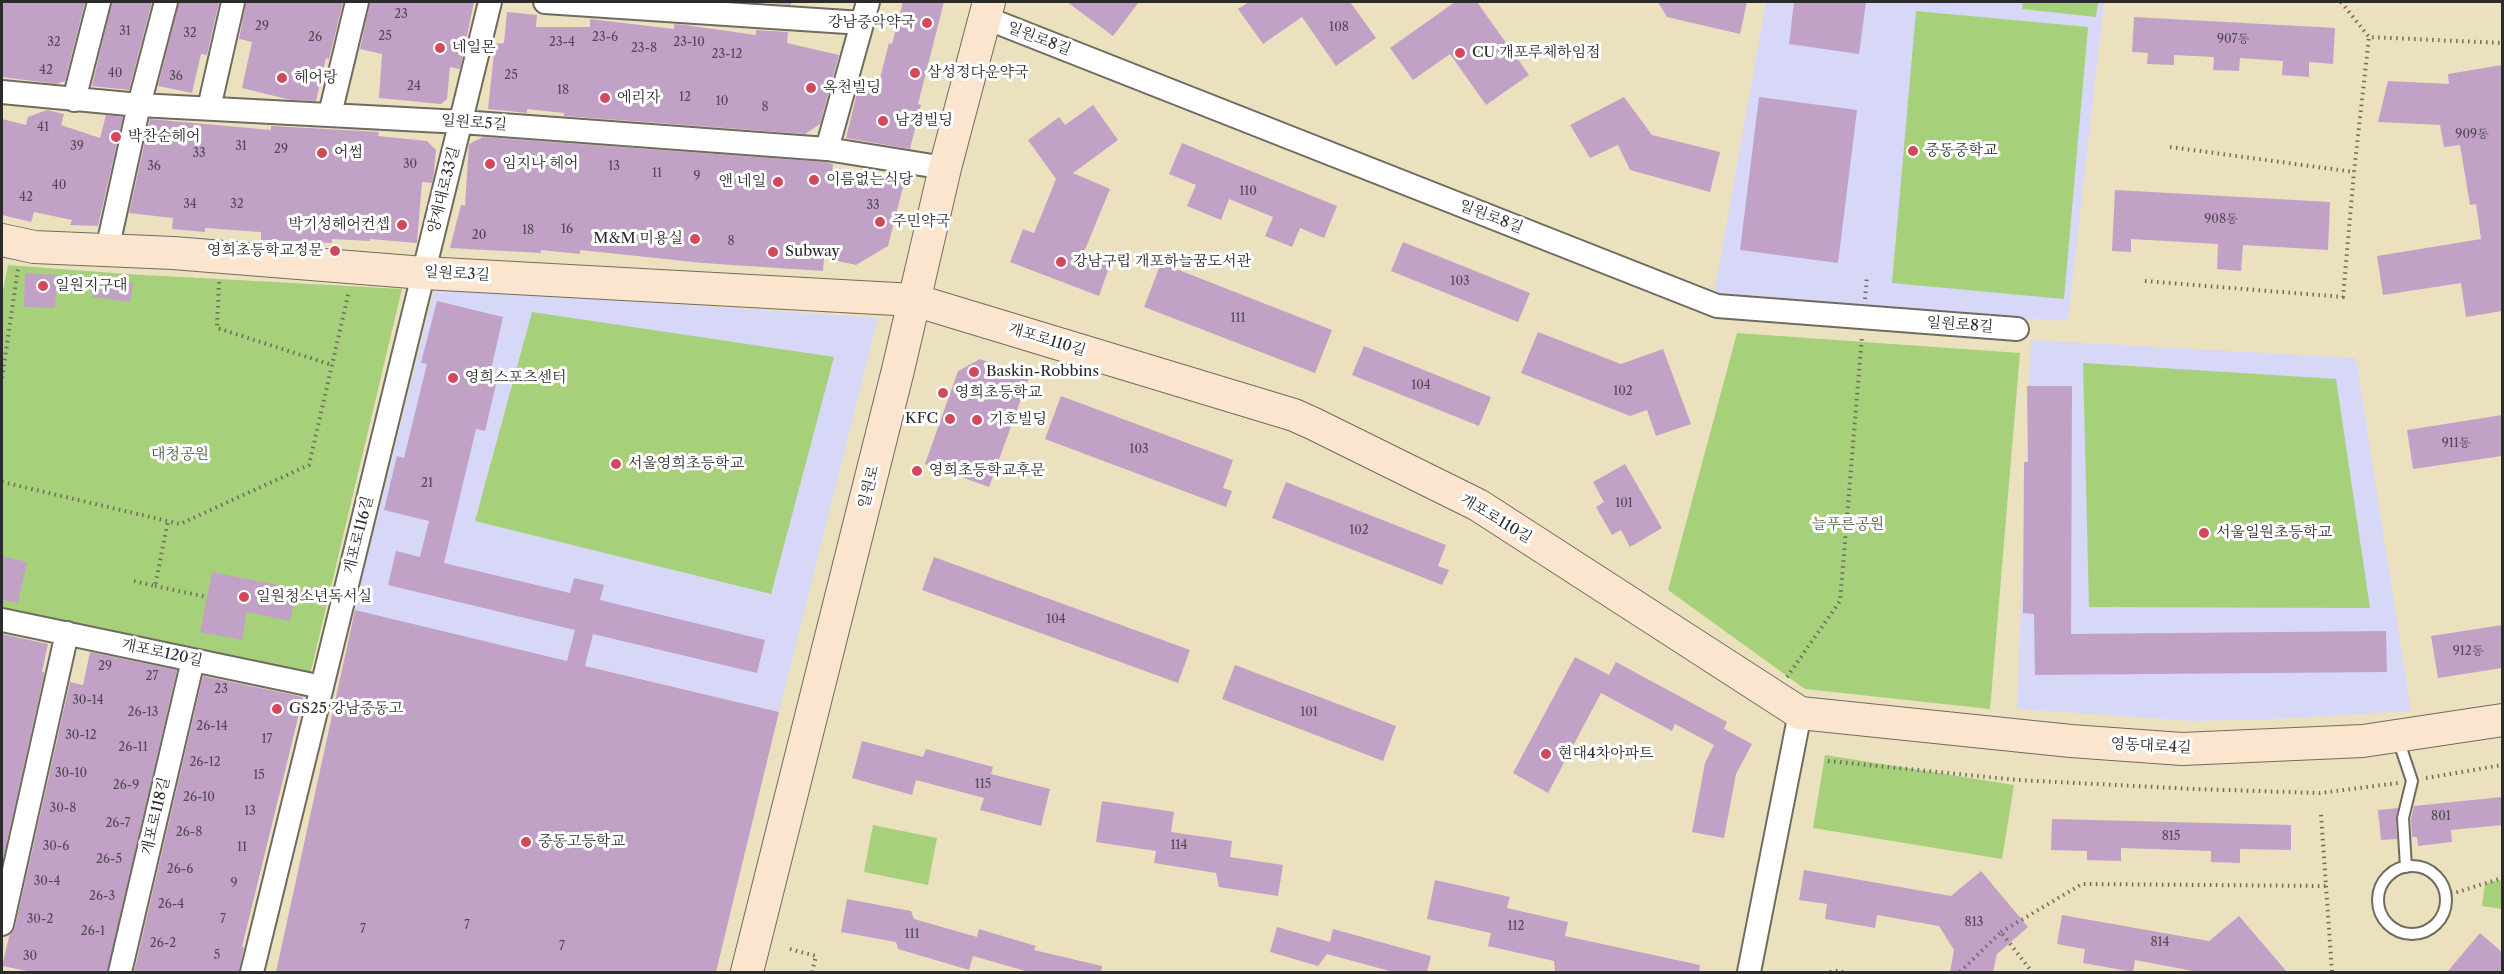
<!DOCTYPE html>
<html>
<head>
<meta charset="utf-8">
<style>
  body { margin:0 }
  #map { position:relative; width:2504px; height:974px; overflow:hidden; background:#ece1bf; font-family:"Libre Caslon Text",serif }
  canvas { display:block }
  .frame { position:absolute; inset:0; border:3px solid #2b2b2b; pointer-events:none }
</style>
</head>
<body>
<div id="map">
<canvas width="2504" height="974"></canvas>
<div class="frame"></div>
</div>
<script>
const ctx = document.querySelector('canvas').getContext('2d');
ctx.lineJoin = 'round';
function paint(path, color) {
  ctx.fillStyle = color;
  ctx.fill(path, 'evenodd');
}
function toPath(rows) {
  const path = new Path2D();
  for (const r of rows) {
    if (r.length === 3) {
      path.moveTo(r[0] + r[2], r[1]);
      path.arc(r[0], r[1], r[2], 0, 2 * Math.PI);
      continue;
    }
    path.moveTo(r[0], r[1]);
    for (let i = 2; i < r.length; i += 2) path.lineTo(r[i], r[i + 1]);
  }
  return path;
}
function trace(path, color, width, dash) {
  ctx.strokeStyle = color;
  ctx.lineWidth = width;
  ctx.lineCap = dash ? 'butt' : 'round';
  ctx.setLineDash(dash || []);
  ctx.stroke(path);
}
function drawText(font, color, halo, rows, align = 'center') {
  ctx.font = font + ' "Libre Caslon Text","Noto Serif KR",serif';
  ctx.lineWidth = 6;
  ctx.setLineDash([]);
  ctx.textBaseline = 'middle';
  ctx.strokeStyle = halo;
  ctx.fillStyle = color;
  for (const [text, x, y, turn = 0] of rows) {
    ctx.save();
    ctx.translate(x, y);
    ctx.rotate((+turn || 0) * Math.PI / 180);
    ctx.textAlign = isNaN(turn) ? turn : align;
    if (halo) ctx.strokeText(text, 0, 0);
    ctx.fillText(text, 0, 0);
    ctx.restore();
  }
}
paint(toPath([
  [1766,2,2104,2,2068,321,1713,300],
  [435,288,878,318,779,712,354,610],
  [2031,340,2356,358,2411,711,2276,719,2193,721,2017,709]
]), '#d7d7f8');
paint(toPath([
  [2023,2,2098,2,2096,17,2022,9],
  [1916,11,2088,27,2064,299,1892,283],
  [8,265,127,274,402,289,310,675,2,610,2,296],
  [532,312,834,357,771,594,475,521],
  [1737,333,2020,353,1990,709,1805,689,1668,590],
  [2083,363,2336,379,2370,608,2089,607],
  [1825,755,2014,785,2002,859,1813,828],
  [873,825,937,838,928,885,864,872],
  [2502,880,2502,909,2482,906,2485,883]
]), '#a7d07b');
paint(toPath([
  [2,2,85,2,65,81,56,84,2,77],
  [112,2,152,2,129,90,92,86],
  [179,2,219,2,207,55,201,54,192,93,158,86],
  [246,2,343,2,329,59,326,58,316,101,291,100,242,88,252,42,239,39],
  [370,2,474,2,460,69,450,67,447,99,441,104,379,98,382,54,360,49],
  [759,2,791,2,791,5],
  [903,2,944,2,918,104,921,105,910,149,846,138,858,89,876,94,889,43,892,44],
  [1067,2,1139,2,1113,36],
  [1249,2,1350,2,1376,38,1336,66,1302,17,1263,44,1238,9],
  [1455,2,1477,2,1529,75,1486,105,1450,54,1413,80,1390,48],
  [1658,2,1747,2,1740,34,1667,17],
  [1794,2,1866,2,1859,54,1789,44],
  [507,12,537,15,536,27,590,27,590,19,674,29,674,24,685,25,756,35,756,30,788,32,787,43,839,55,820,124,805,134,564,116,564,113,527,109,527,113,488,109,495,44,504,43],
  [2134,17,2335,28,2333,64,2309,62,2309,77,2282,75,2283,61,2240,58,2239,71,2213,70,2214,57,2174,55,2174,65,2147,64,2148,53,2132,52],
  [2502,65,2502,311,2466,317,2461,283,2383,295,2377,256,2481,239,2476,204,2470,205,2460,145,2444,147,2440,125,2378,122,2388,81,2449,84,2448,74],
  [1624,97,1652,135,1720,152,1710,192,1630,170,1618,145,1590,158,1570,125],
  [1759,97,1857,110,1838,263,1740,250],
  [1093,105,1118,140,1073,173,1110,189,1084,252,1111,262,1099,296,1010,262,1023,229,1034,233,1056,179,1028,140,1059,117,1065,125],
  [47,110,64,114,61,125,100,138,106,115,123,117,98,226,70,225,72,220,34,212,31,222,2,215,2,119,26,125,28,117],
  [150,119,271,130,271,126,362,131,379,132,378,136,427,141,436,150,434,173,432,183,422,182,417,243,370,239,370,241,332,239,332,243,261,240,261,232,205,228,205,232,172,229,173,218,129,213],
  [483,137,825,162,833,164,832,173,904,183,888,246,856,265,824,258,823,271,703,263,580,250,580,254,541,250,541,253,450,248,461,205,465,206,469,144],
  [1182,143,1337,206,1324,238,1300,228,1292,247,1265,236,1273,217,1229,199,1221,220,1187,206,1196,185,1169,174],
  [2115,190,2330,202,2328,250,2243,245,2241,271,2217,269,2218,244,2131,239,2131,252,2112,251],
  [1403,242,1530,293,1518,322,1391,271],
  [1161,263,1332,330,1315,373,1144,307],
  [25,273,57,275,55,308,24,307],
  [95,277,133,283,130,302,92,297],
  [437,301,503,317,490,374,498,376,485,431,476,429,444,563,570,593,574,578,604,585,600,600,765,640,757,673,593,634,585,666,779,712,716,972,276,972,355,610,567,661,575,630,388,585,396,551,420,557,429,521,384,510,397,456,404,458,427,364,421,363],
  [1538,332,1621,364,1663,349,1691,424,1656,436,1647,410,1630,416,1521,373],
  [1364,346,1491,397,1479,426,1352,375],
  [980,359,1029,377,989,487,925,464,958,371],
  [2027,386,2072,386,2071,634,2386,631,2387,672,2035,675,2034,614,2023,613,2024,462,2028,462],
  [1061,396,1233,460,1223,488,1232,491,1226,507,1045,439],
  [2502,415,2502,456,2413,469,2407,430],
  [1625,464,1662,528,1630,547,1621,530,1612,535,1596,507,1604,502,1593,482],
  [1286,482,1446,545,1438,566,1449,570,1442,585,1272,518],
  [2,556,27,562,18,603,2,600],
  [934,557,1190,650,1178,683,922,590],
  [212,572,297,589,290,621,247,612,242,640,200,632],
  [2502,625,2502,668,2438,678,2431,636],
  [2,634,48,644,42,672,44,672,44,675,2,864],
  [90,652,177,670,107,972,32,972,2,966,9,937,15,927,70,682,83,685],
  [1575,657,1609,675,1616,662,1727,722,1724,729,1752,744,1736,774,1724,838,1692,832,1705,763,1714,745,1675,724,1672,731,1601,693,1548,793,1513,773],
  [1235,665,1396,726,1383,761,1222,699],
  [203,676,303,697,297,722,242,947,244,947,239,972,134,972],
  [862,741,923,757,926,749,993,767,991,774,1050,789,1041,826,980,810,984,798,916,780,912,795,852,778],
  [2502,797,2502,825,2451,830,2452,842,2418,846,2417,837,2412,837,2411,819,2414,806],
  [1102,801,1174,812,1171,832,1232,841,1230,857,1283,865,1278,896,1219,887,1216,873,1154,863,1156,851,1096,842],
  [2398,808,2396,818,2397,839,2381,840,2378,810],
  [2052,819,2291,825,2291,850,2240,849,2240,863,2211,862,2211,851,2121,848,2121,861,2087,860,2087,851,2051,850],
  [1804,870,1951,896,1981,871,2028,927,1997,954,1993,972,1950,972,1954,950,1939,926,1877,915,1875,928,1825,919,1827,904,1799,900],
  [1435,880,1510,897,1507,908,1568,922,1565,936,1700,965,1699,972,1555,972,1554,961,1488,946,1491,933,1427,919],
  [847,899,911,911,914,919,977,937,979,929,1036,946,1034,950,1102,966,1101,972,1029,972,973,956,969,970,898,949,896,942,841,932],
  [2062,915,2209,941,2239,916,2287,972,2198,972,2135,960,2133,972,2083,963,2085,949,2057,944],
  [1277,927,1330,942,1333,929,1431,956,1427,972,1393,972,1327,954,1318,966,1270,952],
  [2480,933,2502,952,2502,972,2447,972]
]), '#c1a2c6');
const lane = toPath([
  [2398,739,2412,781,2403,818,2406,867],
  [2412,900,34]
]);
const street = toPath([
  [545,2,862,23],
  [986,18,1717,306,2017,329],
  [2,92,139,105,461,122,827,149,945,168],
  [74,100,99,2],
  [209,108,233,2],
  [330,114,357,2],
  [827,149,868,2],
  [107,250,139,105,166,2],
  [2,620,322,687],
  [2,924,67,633],
  [120,972,193,660],
  [252,972,490,2],
  [1749,972,1800,713]
]);
const secondary = toPath([
  [2,240,34,247,173,253,424,273,914,300,1294,415,1314,424,1478,505,1800,713,2071,741,2182,749,2363,741,2502,720],
  [747,972,898,370,945,168,989,2]
]);
trace(lane, '#6f6b5f', 14);
trace(street, '#6f6b5f', 26);
trace(secondary, '#6f6b5f', 34);
trace(toPath([
  [2341,2,2369,37,2502,43],
  [2170,147,2354,172,2369,37],
  [2145,281,2343,297,2354,172],
  [219,282,217,328,332,365],
  [1865,299,1867,276],
  [2,378,18,269],
  [2,482,180,524,309,465,349,291],
  [134,581,155,586,168,521],
  [155,586,207,597],
  [1787,677,1840,601,1862,336],
  [1828,761,2018,780,2194,789,2320,793,2398,783],
  [2426,778,2502,765],
  [2326,886,2332,972],
  [2445,896,2502,878],
  [2001,932,2082,884,2326,886,2321,814],
  [790,949,816,956,812,972],
  [1831,972,1832,970,1844,972],
  [1960,972,2001,932,2032,972]
]), '#6f6b5f', 4, [1.5, 4.5]);
trace(lane, '#fff', 10);
trace(street, '#fff', 22);
trace(secondary, '#fce5cf', 32);
for (const [x, y, r, color] of [
  [927,23,6,"#d1495b"],
  [440,48,6,"#d1495b"],
  [1460,53,6,"#d1495b"],
  [915,73,6,"#d1495b"],
  [282,78,6,"#d1495b"],
  [811,88,6,"#d1495b"],
  [605,98,6,"#d1495b"],
  [883,121,6,"#d1495b"],
  [116,137,6,"#d1495b"],
  [1913,151,6,"#d1495b"],
  [322,153,6,"#d1495b"],
  [490,164,6,"#d1495b"],
  [814,180,6,"#d1495b"],
  [778,182,6,"#d1495b"],
  [880,222,6,"#d1495b"],
  [402,225,6,"#d1495b"],
  [695,239,6,"#d1495b"],
  [335,251,6,"#d1495b"],
  [773,252,6,"#d1495b"],
  [1061,262,6,"#d1495b"],
  [43,286,6,"#d1495b"],
  [974,372,6,"#d1495b"],
  [453,378,6,"#d1495b"],
  [943,393,6,"#d1495b"],
  [950,419,6,"#d1495b"],
  [977,420,6,"#d1495b"],
  [616,464,6,"#d1495b"],
  [917,471,6,"#d1495b"],
  [2204,533,6,"#d1495b"],
  [244,597,6,"#d1495b"],
  [277,709,6,"#d1495b"],
  [1546,754,6,"#d1495b"],
  [526,842,6,"#d1495b"]
]) {
  const dot = new Path2D();
  dot.arc(x, y, r, 0, 2 * Math.PI);
  ctx.fillStyle = color;
  ctx.fill(dot);
  trace(dot, '#fff', 2);
}
drawText('12px', '#504952', null, [
  ["23",401,15],
  ["29",262,27],
  ["108",1339,28],
  ["31",125,32],
  ["32",190,34],
  ["25",385,37],
  ["26",315,38],
  ["23-6",605,38],
  ["907동",2233,40],
  ["32",54,43],
  ["23-4",562,43],
  ["23-10",689,43],
  ["23-8",644,49],
  ["23-12",727,55],
  ["42",46,71],
  ["40",115,74],
  ["25",511,76],
  ["36",176,77],
  ["24",414,87],
  ["18",563,91],
  ["12",685,98],
  ["10",722,102],
  ["8",765,108],
  ["41",43,128],
  ["909동",2472,135],
  ["39",77,147],
  ["31",241,147],
  ["29",281,150],
  ["33",199,154],
  ["30",410,165],
  ["36",154,167],
  ["13",614,167],
  ["11",657,174],
  ["9",697,177],
  ["40",59,186],
  ["110",1248,192],
  ["42",26,198],
  ["34",190,205],
  ["32",237,205],
  ["33",873,206],
  ["908동",2221,220],
  ["16",567,230],
  ["18",528,231],
  ["20",479,236],
  ["8",731,242],
  ["103",1460,282],
  ["111",1238,319],
  ["104",1421,386],
  ["102",1623,392],
  ["911동",2456,444],
  ["103",1139,450],
  ["21",427,484],
  ["101",1624,504],
  ["102",1359,531],
  ["104",1056,620],
  ["912동",2468,652],
  ["29",105,667],
  ["27",152,677],
  ["23",221,690],
  ["30-14",88,701],
  ["26-13",143,713],
  ["101",1309,713],
  ["26-14",212,727],
  ["30-12",81,736],
  ["17",267,740],
  ["26-11",133,748],
  ["26-12",205,763],
  ["30-10",71,774],
  ["15",259,776],
  ["115",983,785],
  ["26-9",126,786],
  ["26-10",199,798],
  ["30-8",63,809],
  ["13",250,812],
  ["801",2441,817],
  ["26-7",118,824],
  ["26-8",189,833],
  ["815",2171,837],
  ["114",1179,846],
  ["30-6",56,847],
  ["11",242,848],
  ["26-5",109,860],
  ["26-6",180,870],
  ["30-4",47,882],
  ["9",234,884],
  ["26-3",102,897],
  ["26-4",171,905],
  ["30-2",40,920],
  ["7",223,920],
  ["813",1974,923],
  ["7",467,926],
  ["112",1516,927],
  ["7",363,930],
  ["26-1",93,932],
  ["111",912,935],
  ["814",2160,943],
  ["26-2",163,944],
  ["7",562,947],
  ["5",217,956],
  ["30",30,957]
]);
drawText('15px', '#2b2b2b', '#fff', [
  ["강남중악약국",915,23,"right"],
  ["네일몬",452,48],
  ["CU 개포루체하임점",1472,53],
  ["삼성정다운약국",927,73],
  ["헤어랑",294,78],
  ["옥천빌딩",823,88],
  ["에리자",617,98],
  ["남경빌딩",895,121],
  ["박찬순헤어",128,137],
  ["중동중학교",1925,151],
  ["어썸",334,153],
  ["임지나 헤어",502,164],
  ["이름없는식당",826,180],
  ["앤 네일",766,182,"right"],
  ["주민약국",892,222],
  ["박기성헤어컨셉",390,225,"right"],
  ["M&M 미용실",683,239,"right"],
  ["영희초등학교정문",323,251,"right"],
  ["Subway",785,252],
  ["강남구립 개포하늘꿈도서관",1073,262],
  ["일원지구대",55,286],
  ["Baskin-Robbins",986,372],
  ["영희스포츠센터",465,378],
  ["영희초등학교",955,393],
  ["KFC",938,419,"right"],
  ["기호빌딩",989,420],
  ["서울영희초등학교",628,464],
  ["영희초등학교후문",929,471],
  ["서울일원초등학교",2216,533],
  ["일원청소년독서실",256,597],
  ["GS25 강남중동고",289,709],
  ["현대4차아파트",1558,754],
  ["중동고등학교",538,842]
], 'left');
drawText('15px', '#2b2b2b', '#fff', [
  ["일원로8길",1039,39,21],
  ["일원로5길",474,123,4],
  ["양재대로33길",444,190,-76],
  ["일원로8길",1491,217,21],
  ["일원로3길",457,274,3],
  ["일원로8길",1960,325,4],
  ["개포로110길",1047,340,17],
  ["일원로",869,487,-76],
  ["개포로110길",1496,519,31],
  ["개포로116길",359,535,-76],
  ["개포로120길",162,653,12],
  ["영동대로4길",2151,746,3],
  ["개포로118길",156,816,-77]
]);
drawText('15px', '#505d43', '#fff', [
  ["대청공원",180,455],
  ["늘푸른공원",1848,525]
]);
</script>
</body>
</html>
